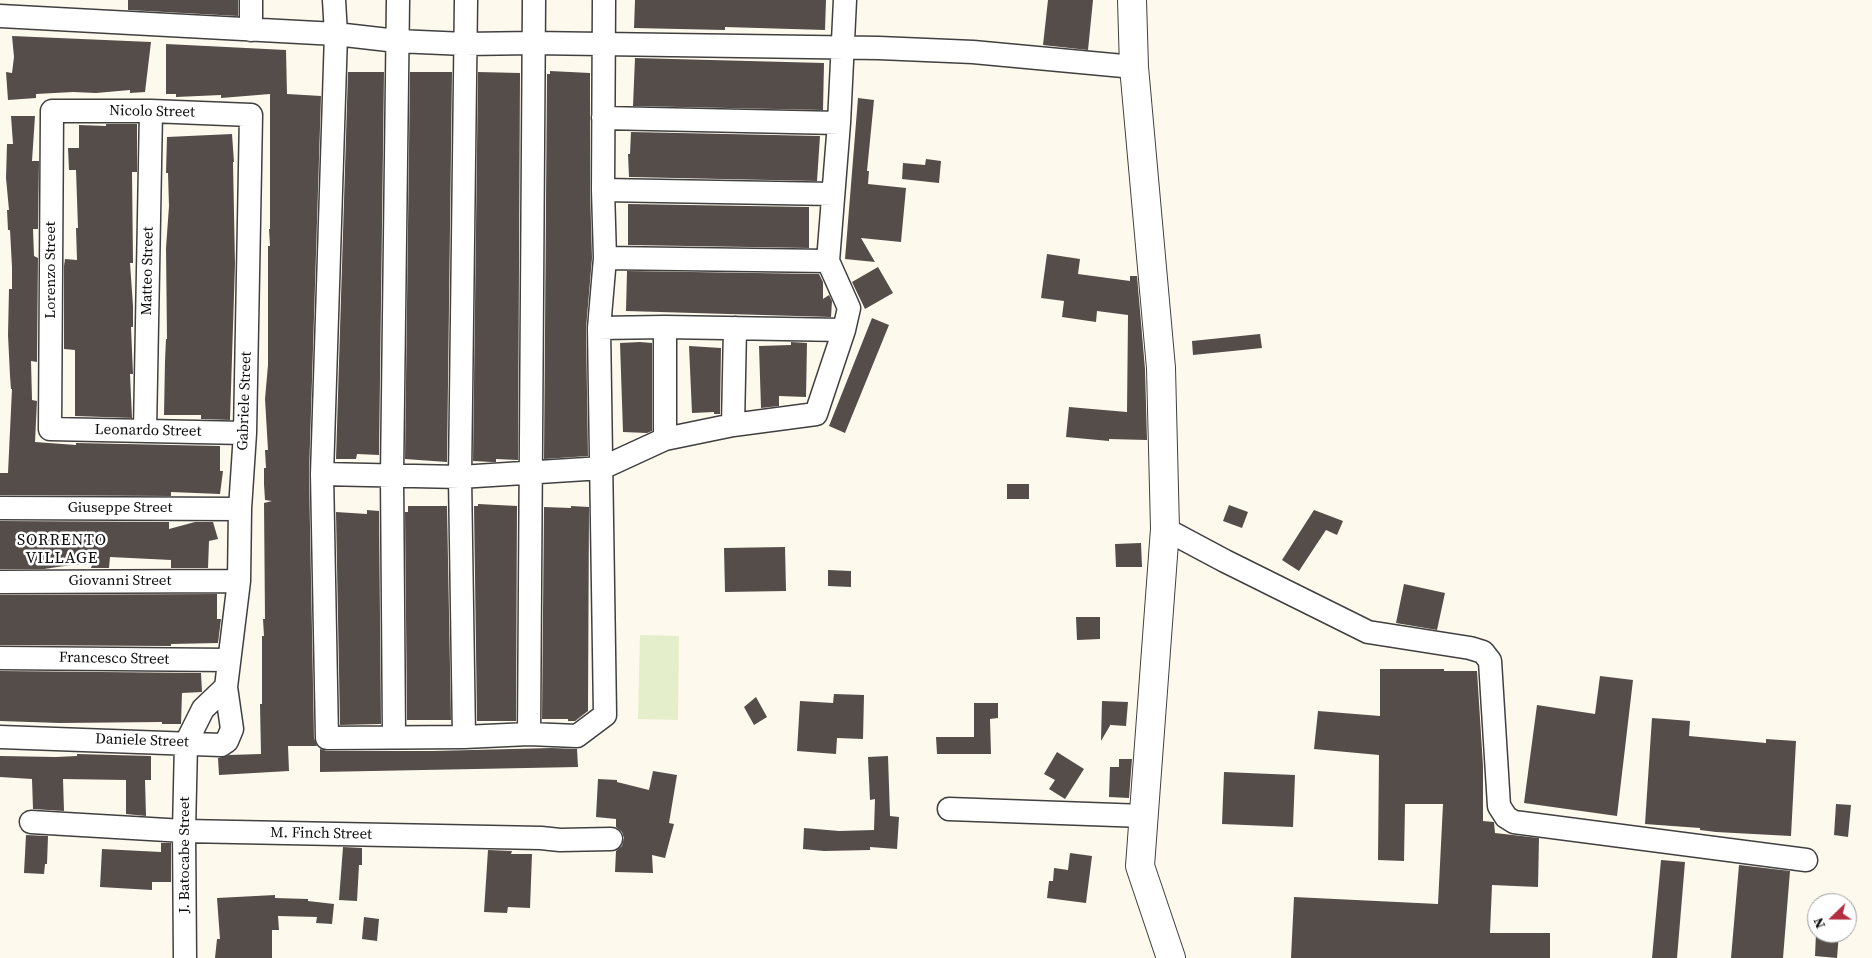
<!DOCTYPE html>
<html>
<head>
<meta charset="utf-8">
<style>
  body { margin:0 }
  #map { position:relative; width:1872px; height:958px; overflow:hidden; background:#fef9ed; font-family:"Source Serif 4",serif }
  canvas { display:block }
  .north { position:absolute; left:1807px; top:893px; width:50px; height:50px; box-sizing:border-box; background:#fff; border:1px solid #9e9e9e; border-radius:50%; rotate:248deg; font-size:14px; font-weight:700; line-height:20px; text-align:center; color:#0d0d0d }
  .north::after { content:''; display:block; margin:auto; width:18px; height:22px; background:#b32e41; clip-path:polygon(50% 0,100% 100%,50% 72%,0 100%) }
</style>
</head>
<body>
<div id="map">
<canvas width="1872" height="958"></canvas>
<div class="north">N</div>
</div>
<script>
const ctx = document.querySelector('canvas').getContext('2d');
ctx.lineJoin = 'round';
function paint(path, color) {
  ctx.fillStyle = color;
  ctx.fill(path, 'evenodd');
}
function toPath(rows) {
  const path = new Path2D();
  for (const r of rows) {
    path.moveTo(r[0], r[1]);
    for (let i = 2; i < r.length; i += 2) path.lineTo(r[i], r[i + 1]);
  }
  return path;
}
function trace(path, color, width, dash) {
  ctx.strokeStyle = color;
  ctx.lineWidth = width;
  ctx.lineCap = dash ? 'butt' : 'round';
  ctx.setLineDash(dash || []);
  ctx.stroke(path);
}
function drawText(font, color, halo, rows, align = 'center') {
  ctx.font = font + ' "Source Serif 4",serif';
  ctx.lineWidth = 5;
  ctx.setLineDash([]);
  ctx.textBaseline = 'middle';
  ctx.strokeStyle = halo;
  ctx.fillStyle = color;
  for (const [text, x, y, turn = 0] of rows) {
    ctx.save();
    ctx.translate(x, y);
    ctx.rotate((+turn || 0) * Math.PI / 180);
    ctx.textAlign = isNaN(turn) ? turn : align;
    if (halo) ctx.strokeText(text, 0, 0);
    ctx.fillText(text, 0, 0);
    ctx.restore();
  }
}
paint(toPath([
  [640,635,679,636,678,720,638,719]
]), '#e5eecb');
paint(toPath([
  [128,0,238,0,238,16,128,10],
  [635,0,826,0,825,30,725,27,725,30,634,28],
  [1048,0,1093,0,1088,50,1043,45],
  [12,36,151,42,145,92,130,93,130,90,96,93,73,92,36,94,36,98,8,100,6,72,12,73,14,57],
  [166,44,286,50,287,94,321,96,309,474,314,738,317,746,288,746,289,771,219,775,218,758,229,755,261,754,260,704,262,704,262,636,264,636,263,619,265,619,264,503,272,501,265,500,264,484,264,468,266,468,265,450,268,450,265,399,268,365,268,246,270,246,269,229,270,229,270,94,221,98,221,95,176,97,176,94,166,94],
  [635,58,824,63,823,110,633,106],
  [550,71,590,73,590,190,592,258,586,328,588,456,544,459,547,74,550,74],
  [348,72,384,72,379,455,357,454,356,459,336,459],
  [410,72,452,72,447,462,405,459],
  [478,72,520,73,518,460,496,459,496,462,492,462,473,461],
  [858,98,874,100,867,171,869,171,868,184,906,188,901,242,861,238,875,262,845,259],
  [11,116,35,116,32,161,39,161,38,229,33,229,34,256,38,258,37,362,31,361,32,400,37,401,35,442,76,445,76,443,220,446,220,471,223,471,220,494,171,492,171,496,0,495,0,473,8,473,12,389,11,389,10,376,8,335,9,289,12,289,12,267,10,230,8,230,7,210,9,210,6,178,7,144,13,144],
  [106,124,137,124,137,172,132,172,133,263,130,263,133,306,133,327,131,327,133,374,130,374,132,418,75,416,75,350,64,349,64,266,65,259,77,260,76,228,78,228,76,170,69,170,68,148,79,148,79,125,106,126],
  [631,132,820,136,817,181,629,177,628,154,630,154],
  [232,134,234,162,233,162,235,264,230,420,201,419,201,415,164,415,165,361,166,339,167,339,166,248,169,206,168,173,166,173,167,137],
  [926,159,941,161,939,183,902,179,903,163,925,165],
  [628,204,809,207,809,248,628,245],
  [1047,254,1080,259,1078,274,1130,281,1130,276,1137,276,1145,369,1147,440,1109,439,1109,441,1066,437,1069,407,1127,412,1128,315,1097,311,1096,322,1062,317,1064,301,1041,298],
  [878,267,893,293,865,309,852,282],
  [627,271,819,274,823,282,823,299,829,295,832,301,831,317,626,311],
  [872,318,889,325,845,433,829,426],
  [1260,334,1262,348,1193,355,1192,341],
  [640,342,652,343,652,431,647,433,623,432,620,343],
  [791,342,807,343,806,397,779,396,779,406,761,408,759,346,791,345],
  [689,346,721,348,720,414,714,414,714,412,692,413],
  [1007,484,1029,484,1029,499,1007,499],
  [478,504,517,506,516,721,477,721,474,506,478,506],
  [1229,505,1248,512,1242,528,1223,521],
  [408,506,447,506,451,720,407,720,405,512,408,512],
  [571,506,589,507,588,711,575,721,568,721,568,719,542,719,544,507,571,508],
  [367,510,379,511,381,724,340,725,336,512,367,514],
  [1314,510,1343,521,1337,535,1326,530,1299,571,1282,560],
  [0,521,169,522,169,529,195,522,213,522,218,539,209,541,208,568,171,568,171,560,110,557,109,568,91,568,92,565,71,565,44,569,0,569],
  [1141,543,1142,567,1116,567,1115,544],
  [785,547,786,591,725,592,724,548],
  [828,570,851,571,851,587,828,586],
  [1404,584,1445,593,1437,630,1396,623],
  [217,594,217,619,221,619,218,643,171,644,171,646,0,645,0,595],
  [1076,617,1100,617,1100,639,1077,640],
  [1380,669,1444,669,1444,671,1477,671,1483,766,1483,821,1494,822,1495,833,1539,838,1538,887,1492,885,1490,933,1550,933,1550,958,1291,958,1294,897,1438,904,1443,804,1405,804,1404,861,1378,860,1379,755,1314,749,1318,711,1380,716],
  [0,671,201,673,202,692,182,693,181,724,162,724,162,722,60,723,0,721],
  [1600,676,1633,680,1617,816,1524,803,1537,705,1595,714],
  [834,694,864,695,863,739,837,738,836,754,797,751,800,701,833,703],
  [756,697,767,717,754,725,744,707],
  [1102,701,1128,702,1126,726,1111,725,1111,724,1101,741],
  [974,703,998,703,998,718,990,719,991,754,937,754,936,737,974,737],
  [1652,718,1690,721,1689,736,1766,743,1766,739,1796,741,1791,836,1716,832,1700,830,1700,828,1645,824],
  [552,748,577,749,578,767,320,772,320,749,327,751,433,751],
  [1057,752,1084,769,1065,799,1049,789,1055,780,1044,774],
  [77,754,151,756,151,780,145,780,146,816,126,814,126,780,63,779,64,811,33,809,32,779,0,777,0,756,56,757,77,756],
  [888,756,890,816,899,817,897,849,870,847,870,850,824,851,803,849,804,828,839,831,874,830,875,799,870,800,868,757],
  [1119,759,1132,759,1129,798,1109,797,1110,767,1119,767],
  [653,771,677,775,669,823,674,824,665,858,652,855,653,873,615,872,616,851,622,846,624,838,622,832,616,827,616,819,596,817,598,779,617,780,617,782,649,790],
  [1224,772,1295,775,1293,827,1222,824],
  [1836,804,1851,805,1848,837,1834,835],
  [26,835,48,836,47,864,45,864,44,874,24,873],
  [161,843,171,843,171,882,152,882,152,890,100,887,102,849,161,852],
  [343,847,362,848,362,865,359,865,357,901,339,900],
  [488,850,512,851,511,854,532,854,530,908,508,907,507,913,484,912],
  [1070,853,1092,856,1086,903,1047,898,1049,881,1053,881,1054,868,1068,870],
  [1661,860,1685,862,1677,958,1652,958],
  [1739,865,1790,871,1783,958,1731,958],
  [275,895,275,898,308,899,308,901,334,904,332,924,316,923,317,917,278,916,279,930,272,930,272,958,215,958,217,939,220,939,217,898],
  [364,917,379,919,377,941,362,939],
  [1816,933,1839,933,1837,958,1815,956]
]), '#544d4a');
const minor = toPath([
  [334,0,336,34,322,474,327,738,464,737,529,734,577,736,605,715,599,328,605,258,603,190,604,0],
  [0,16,336,34,397,41,465,44,533,43,879,48,973,52,1134,67],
  [251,30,251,0],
  [603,118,839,123],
  [603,190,833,194],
  [605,258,828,261],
  [599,328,665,327,844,330],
  [733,425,735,328],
  [145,430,151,111],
  [665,439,665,327],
  [322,474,460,477,602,468,665,439,733,425,816,414,844,330,849,308,828,261,839,123,845,0],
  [0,508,240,509],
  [1165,529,1225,561,1368,632,1470,648,1483,652,1490,661,1499,806,1506,817,1514,822,1806,860],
  [0,582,239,581],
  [0,658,229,660],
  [529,734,534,0],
  [394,736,392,476,398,0],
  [0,737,221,745,227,741,232,729,226,687,239,581,240,509,245,433,251,115,151,111,52,111,50,429,245,433],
  [464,737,460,477,466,0],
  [949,809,1144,816],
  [31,822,184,831,541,838,560,840,611,839],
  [185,958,184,831,186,743,203,709,226,687]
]);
const tertiary = toPath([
  [1132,0,1134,67,1161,368,1165,529,1140,866,1171,958]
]);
trace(minor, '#404040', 25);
trace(tertiary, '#404040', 30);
trace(minor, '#fff', 22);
trace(tertiary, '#fff', 28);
drawText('15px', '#0d0d0d', '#fff', [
  ["Nicolo Street",152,112,1],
  ["Lorenzo Street",51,270,-90],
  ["Matteo Street",148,271,-89],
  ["Gabriele Street",245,401,-88],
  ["Leonardo Street",148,431,1],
  ["Giuseppe Street",120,508],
  ["Giovanni Street",120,581],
  ["Francesco Street",114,659,1],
  ["Daniele Street",142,741,2],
  ["M. Finch Street",321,834,1],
  ["J. Batocabe Street",185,855,-90]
]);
ctx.letterSpacing = '1px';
drawText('16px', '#0d0d0d', '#fff', [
  ["SORRENTO",62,541],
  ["VILLAGE",62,559]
]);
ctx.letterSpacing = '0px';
</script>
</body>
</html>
